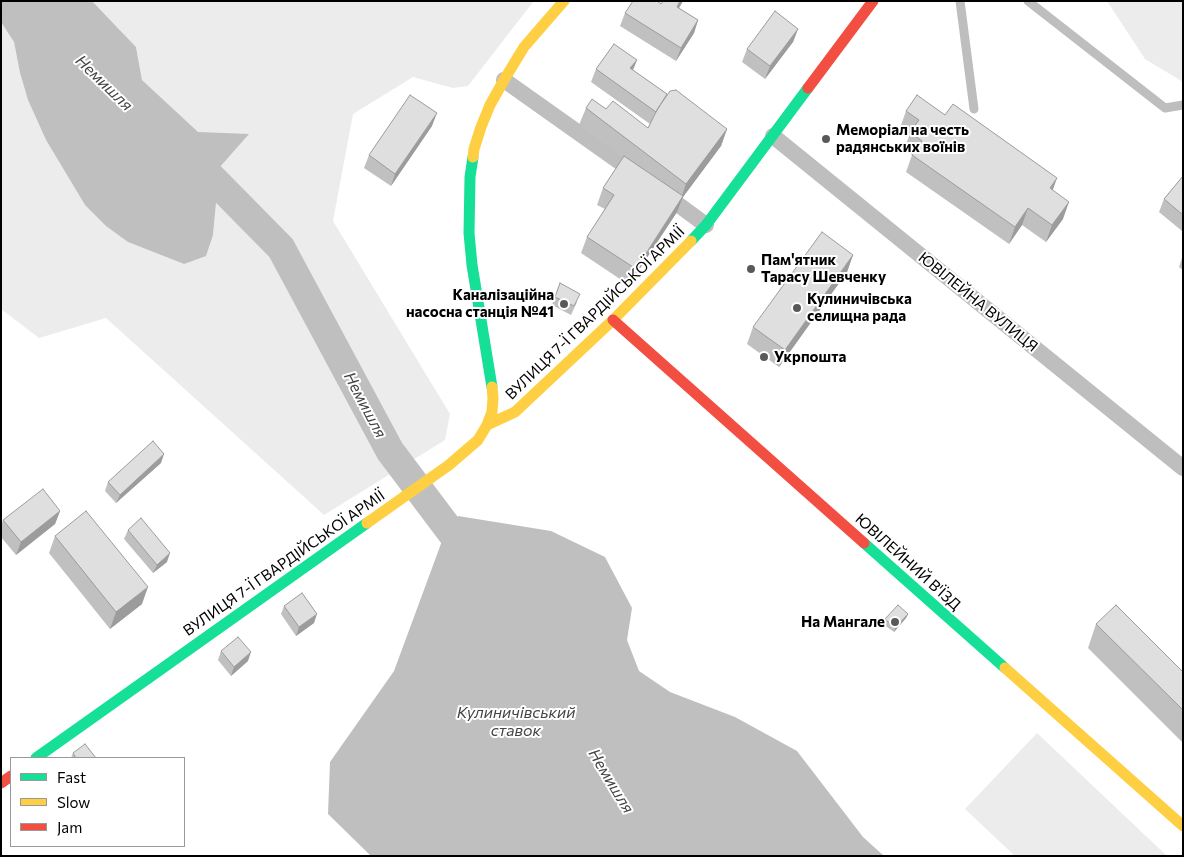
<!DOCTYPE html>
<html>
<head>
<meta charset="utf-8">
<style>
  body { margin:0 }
  #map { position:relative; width:1184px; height:857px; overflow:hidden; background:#fff; font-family:Commissioner,sans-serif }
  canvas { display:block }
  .frame { position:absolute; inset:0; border:2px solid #000; pointer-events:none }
  .legend { position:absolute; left:10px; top:757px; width:175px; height:90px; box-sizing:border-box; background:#fff; border:1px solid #999; margin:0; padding:6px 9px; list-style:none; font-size:15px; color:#000 }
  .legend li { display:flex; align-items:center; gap:10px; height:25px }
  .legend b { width:25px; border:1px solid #999 }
</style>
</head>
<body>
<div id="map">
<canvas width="1184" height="857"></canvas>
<div class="frame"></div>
<ul class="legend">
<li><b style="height:6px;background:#16e098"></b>Fast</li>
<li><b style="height:6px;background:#ffcf43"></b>Slow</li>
<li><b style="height:6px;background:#f24e42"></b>Jam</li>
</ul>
</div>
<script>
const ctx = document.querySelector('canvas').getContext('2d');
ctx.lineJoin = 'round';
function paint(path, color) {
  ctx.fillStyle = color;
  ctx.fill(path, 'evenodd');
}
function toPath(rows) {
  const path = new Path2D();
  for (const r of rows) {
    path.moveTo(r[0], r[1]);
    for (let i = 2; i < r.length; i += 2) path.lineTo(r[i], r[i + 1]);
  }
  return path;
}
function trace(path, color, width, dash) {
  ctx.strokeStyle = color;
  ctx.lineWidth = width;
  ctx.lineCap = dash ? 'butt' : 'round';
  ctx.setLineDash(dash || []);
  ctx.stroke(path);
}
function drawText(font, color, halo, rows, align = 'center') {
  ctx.font = font + ' Commissioner,sans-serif';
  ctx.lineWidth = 4;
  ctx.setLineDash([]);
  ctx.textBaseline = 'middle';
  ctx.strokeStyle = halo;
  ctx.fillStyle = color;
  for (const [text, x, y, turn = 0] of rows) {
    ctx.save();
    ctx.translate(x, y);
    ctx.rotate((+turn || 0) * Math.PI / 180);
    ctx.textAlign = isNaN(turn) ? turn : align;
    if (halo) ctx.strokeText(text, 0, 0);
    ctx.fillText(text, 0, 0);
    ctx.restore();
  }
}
paint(toPath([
  [92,1,533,2,468,86,453,88,413,77,353,114,333,221,450,414,445,440,324,515,106,318,39,338,1,309,1,22,14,42,20,73,28,100,46,140,85,205,128,242,184,264,213,235,216,203,211,177,198,133,142,80,136,47],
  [1107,1,1183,1,1183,82,1145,59],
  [1037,733,1167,856,1015,856,965,809]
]), '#ececec');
paint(toPath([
  [1,1,92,1,136,47,142,80,198,132,249,134,211,177,216,203,213,235,206,256,184,264,128,242,106,226,85,205,46,140,28,100,20,73,14,42,1,22],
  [458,516,551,531,605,557,632,608,627,640,639,671,670,692,735,717,797,751,863,837,884,856,371,856,328,814,330,762,394,671,442,541]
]), '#bfbfbf');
trace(toPath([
  [181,152,211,177,281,248,390,451,472,560]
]), '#bfbfbf', 29);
trace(toPath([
  [960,1,974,109],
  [1028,1,1165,108,1183,105]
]), '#bebebe', 9);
trace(toPath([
  [504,80,638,175],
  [773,136,1183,468],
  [661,192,706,225]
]), '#bebebe', 16);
trace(toPath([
  [473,157,470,177,469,233,472,265,492,387],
  [691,241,706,225,808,88],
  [864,543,1005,668],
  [36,758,367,523]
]), '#16e098', 11);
trace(toPath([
  [473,157,474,149,481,127,490,105,504,80,524,47,564,1],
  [487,425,515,412,613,320,691,241],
  [367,523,449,465,478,440,487,425,492,412,493,398,492,387],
  [1005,668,1183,826]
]), '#ffcf43', 11);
trace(toPath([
  [808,88,873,1],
  [613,320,864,543],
  [1,783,11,776]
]), '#f24e42', 11);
paint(toPath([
  [663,1,683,1,679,8,698,20,694,33,676,61,620,26,625,13,661,4],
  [798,29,793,42,765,79,742,62,747,49],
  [637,60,633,70,667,94,727,129,721,146,683,197,677,212,629,285,581,253,587,237,605,209,597,205,603,188,623,158,579,125,586,108,606,109,648,128,650,124,591,82,596,69],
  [906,111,1053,191,1063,219,1046,242,1022,225,1009,244,906,172,912,155,904,149,910,134,900,128],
  [432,126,391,186,364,168,369,155],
  [1183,176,1183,230,1182,231,1159,212,1164,199],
  [853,255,847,272,779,367,747,344,753,327],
  [1183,255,1183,270,1179,267],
  [560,283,577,302,571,315,552,305],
  [161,463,116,503,105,491,108,482],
  [60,511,55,524,16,555,1,537,1,526,3,520],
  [128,530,167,562,153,573,124,539],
  [55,536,142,604,110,629,49,553],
  [284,606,314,623,296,636,281,614],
  [908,614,906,618,894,632,883,624,885,619],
  [1096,624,1183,672,1183,743,1088,648],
  [221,651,248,661,231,676,218,660],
  [73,753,96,758,71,758]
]), '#c0c0c0');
paint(toPath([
  [680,1,683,1,672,20,677,7],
  [698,20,694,33,676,61,681,48],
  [798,29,793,42,765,79,770,66],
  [637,60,632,72,630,68],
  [437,113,432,126,391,186,395,174],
  [727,129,721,146,683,197,677,212,629,285,636,269,680,201,686,184],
  [1057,178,1051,195,1050,188],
  [1069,202,1063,219,1046,242,1052,225],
  [1028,208,1022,225,1009,244,1015,227],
  [853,255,847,272,779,367,785,350],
  [164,454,161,463,116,503,120,495],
  [60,511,55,524,16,555,21,542],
  [170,553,167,562,153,573,157,565],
  [148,587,142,604,110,629,116,612],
  [317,614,314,623,296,636,299,627],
  [908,614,906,618,894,632,895,628],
  [251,652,248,661,231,676,234,667]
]), '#9c9c9c');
const building = toPath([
  [633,1,657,1,661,4,663,1,680,1,677,7,698,20,681,48,625,13,633,1],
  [775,11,798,29,770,66,747,49,775,11],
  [614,44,637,60,630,68,667,94,656,112,596,69,614,44],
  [676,90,727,129,686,184,586,108,592,99,606,109,613,101,648,128,658,108,670,91,676,90],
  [410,95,437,113,395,174,369,155,410,95],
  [917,95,945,115,953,104,1057,178,1050,188,1069,202,1052,225,1028,208,1015,227,912,155,922,141,910,132,919,120,906,111,917,95],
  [624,156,683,196,636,269,587,237,614,195,603,188,624,156],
  [1183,176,1183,215,1164,199,1183,176],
  [822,232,853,255,785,350,753,327,822,232],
  [560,283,580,294,574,306,555,297,560,283],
  [153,441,164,454,120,495,108,482,153,441],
  [43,489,60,511,21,542,3,520,43,489],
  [86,511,148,587,116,612,55,536,86,511],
  [141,518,170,553,157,565,128,530,141,518],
  [302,593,317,614,299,627,284,606,302,593],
  [898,605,908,614,895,628,885,619,898,605],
  [1116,605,1183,672,1183,710,1096,624,1116,605],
  [238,637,251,652,234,667,221,651,238,637],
  [85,744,96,758,76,758,73,753,85,744]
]);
paint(building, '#dfdfdf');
trace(building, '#9c9c9c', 1);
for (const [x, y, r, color] of [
  [826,139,5,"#595959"],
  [751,269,5,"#595959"],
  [564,304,5,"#595959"],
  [797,308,5,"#595959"],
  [764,357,5,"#595959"],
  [895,622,5,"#595959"]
]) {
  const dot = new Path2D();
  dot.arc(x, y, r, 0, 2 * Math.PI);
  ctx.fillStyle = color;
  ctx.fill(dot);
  trace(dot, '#fff', 2);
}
drawText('bold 15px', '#000', '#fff', [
  ["Меморіал на честь",836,130],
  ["радянських воїнів",836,147],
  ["Пам'ятник",761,260],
  ["Тарасу Шевченку",761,277],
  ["Каналізаційна",554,295,"right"],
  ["насосна станція №41",554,312,"right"],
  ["Кулиничівська",807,299],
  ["селищна рада",807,316],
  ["Укрпошта",774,357],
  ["На Мангале",885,622,"right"]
], 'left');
drawText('15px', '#000', '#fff', [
  ["ЮВІЛЕЙНА ВУЛИЦЯ",978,302,39],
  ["ВУЛИЦЯ 7-Ї ГВАРДІЙСЬКОЇ АРМІЇ",595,313,-44],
  ["ЮВІЛЕЙНИЙ В'ЇЗД",908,562,42],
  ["ВУЛИЦЯ 7-Ї ГВАРДІЙСЬКОЇ АРМІЇ",284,563,-35]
]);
drawText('italic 16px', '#444', '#fff', [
  ["Немишля",104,83,44],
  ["Немишля",365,405,62],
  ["Кулиничівський",516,713],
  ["ставок",516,731],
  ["Немишля",611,781,59]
]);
</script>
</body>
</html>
